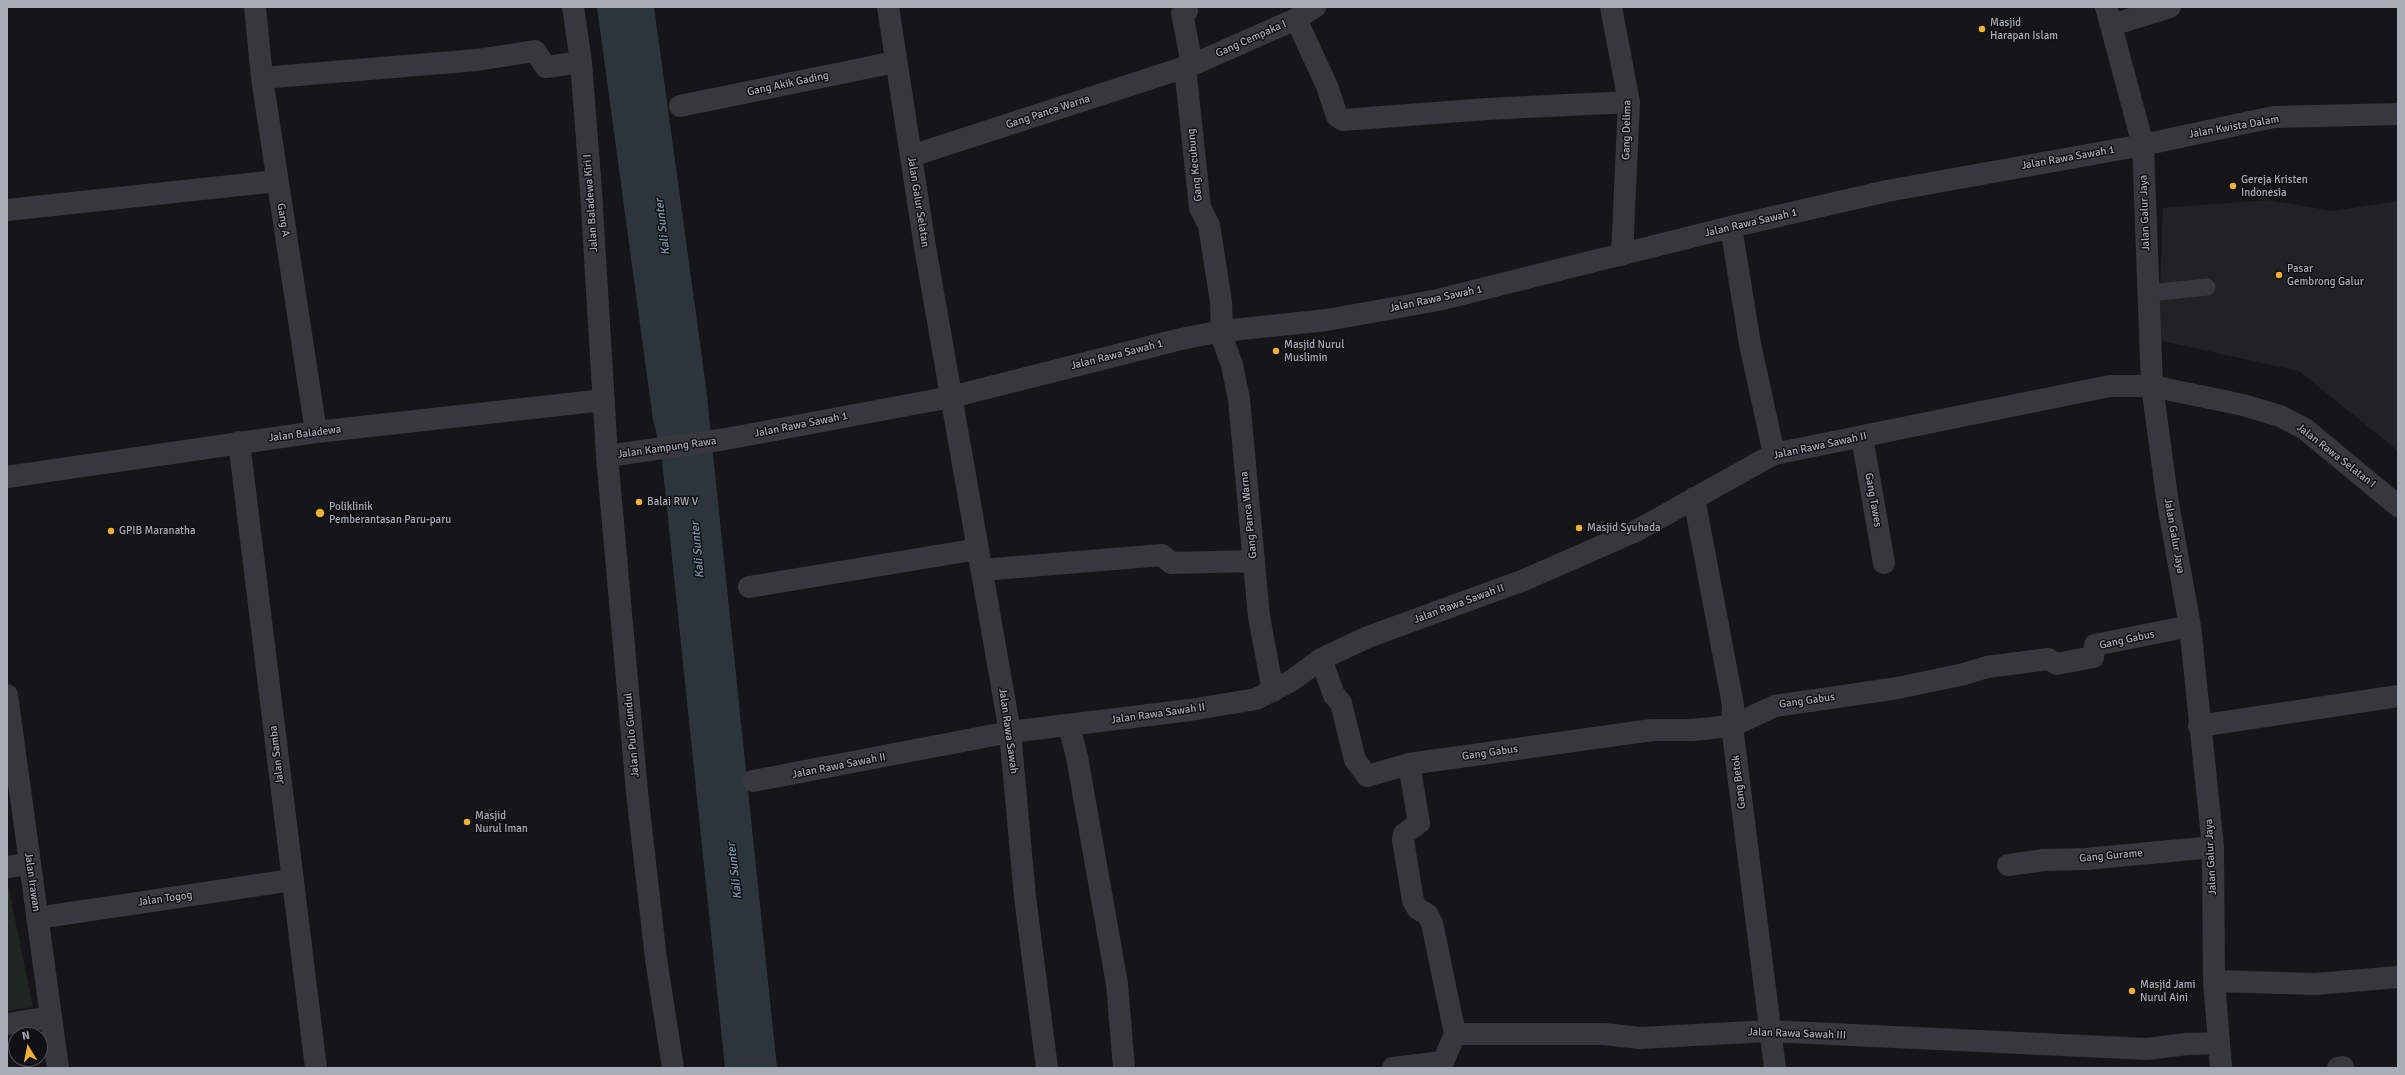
<!DOCTYPE html>
<html>
<head>
<meta charset="utf-8">
<style>
  body { margin:0 }
  #map { position:relative; width:2405px; height:1075px; overflow:hidden; background:#161618; font-family:Signika,sans-serif }
  canvas { display:block }
  .frame { position:absolute; inset:0; border:8px solid #a8adb8; pointer-events:none }
  .north { position:absolute; left:8px; top:1027px; width:40px; height:40px; box-sizing:border-box; background:#111113; border:1px solid #4d4f55; border-radius:50%; rotate:350deg; font-size:11px; font-weight:700; line-height:16px; text-align:center; color:#a8adb8 }
  .north::after { content:''; display:block; margin:auto; width:14px; height:18px; background:#f2b134; clip-path:polygon(50% 0,100% 100%,50% 72%,0 100%) }
</style>
</head>
<body>
<div id="map">
<canvas width="2405" height="1075"></canvas>
<div class="frame"></div>
<div class="north">N</div>
</div>
<script>
const ctx = document.querySelector('canvas').getContext('2d');
ctx.lineJoin = 'round';
function paint(path, color) {
  ctx.fillStyle = color;
  ctx.fill(path, 'evenodd');
}
function toPath(rows) {
  const path = new Path2D();
  for (const r of rows) {
    path.moveTo(r[0], r[1]);
    for (let i = 2; i < r.length; i += 2) path.lineTo(r[i], r[i + 1]);
  }
  return path;
}
function trace(path, color, width, dash) {
  ctx.strokeStyle = color;
  ctx.lineWidth = width;
  ctx.lineCap = dash ? 'butt' : 'round';
  ctx.setLineDash(dash || []);
  ctx.stroke(path);
}
function drawText(font, color, halo, rows, align = 'center') {
  ctx.font = font + ' Signika,sans-serif';
  ctx.lineWidth = 3;
  ctx.setLineDash([]);
  ctx.textBaseline = 'middle';
  ctx.strokeStyle = halo;
  ctx.fillStyle = color;
  for (const [text, x, y, turn = 0] of rows) {
    ctx.save();
    ctx.translate(x, y);
    ctx.rotate((+turn || 0) * Math.PI / 180);
    ctx.textAlign = isNaN(turn) ? turn : align;
    if (halo) ctx.strokeText(text, 0, 0);
    ctx.fillText(text, 0, 0);
    ctx.restore();
  }
}
paint(toPath([
  [2267,200,2333,211,2398,201,2398,451,2299,371,2158,340,2163,208]
]), '#222225');
paint(toPath([
  [7,880,33,1007,7,1011]
]), '#1e261f');
paint(toPath([
  [597,7,654,7,706,387,777,1068,725,1068,661,451,653,420]
]), '#2c353c');
trace(toPath([
  [2149,293,2207,287]
]), '#37383d', 17);
trace(toPath([
  [255,7,262,78,316,432],
  [573,7,581,62,591,191,607,456,637,792,656,959,673,1068],
  [888,7,925,247,1010,732,1025,897,1047,1068],
  [1186,7,1187,11,1182,13,1192,65],
  [1611,7,1629,102,1622,255],
  [2106,7,2143,145,2152,386,2168,504,2190,626,2213,847,2214,981,2221,1068],
  [1296,19,1327,86,1337,116,1343,120,1487,109,1629,102],
  [2112,25,2170,7],
  [1185,67,1200,208,1209,225,1221,302,1222,331],
  [262,78,477,60,535,51,546,67,581,62],
  [680,106,895,62],
  [911,156,1192,65,1296,19,1315,7],
  [7,210,277,181],
  [1731,227,1750,344,1774,454],
  [1223,340,1232,365,1239,399,1259,617,1273,691],
  [1862,437,1884,563],
  [239,442,316,1068],
  [607,456,726,439,951,397,1181,339,1222,331,1327,320,1438,300,1739,225,1887,191,2143,145,2259,120,2274,117,2398,114],
  [7,477,316,432,604,400],
  [1694,498,1733,705,1732,726,1775,1068],
  [982,570,1162,555,1171,563,1254,561],
  [749,587,978,549],
  [1321,659,1334,695,1341,703,1355,760,1367,776,1409,764,1652,730,1692,730,1732,726,1775,706,1898,688,1964,674,1987,667,2048,659,2057,664,2093,657,2095,645,2190,626],
  [7,695,58,1068],
  [1069,726,1077,757,1117,984,1124,1068],
  [2199,726,2398,696],
  [1409,764,1419,823,1404,834,1403,840,1413,901,1418,909,1427,914,1432,923,1455,1034],
  [753,781,1010,732,1190,710,1256,699,1291,681,1321,659,1368,637,1524,580,1636,531,1774,454,2110,386,2152,386,2243,405,2280,416,2305,429,2398,506],
  [2008,865,2044,860,2086,859,2213,847],
  [7,867,29,864],
  [37,918,292,880],
  [2214,981,2315,984,2398,977],
  [7,1024,51,1017],
  [1393,1068,1443,1062,1455,1034,1604,1034,1640,1038,1769,1031,2147,1049,2187,1044,2219,1043],
  [2338,1068,2343,1067]
]), '#37383d', 22);
for (const [x, y, r, color] of [
  [1982,29,4,"#f2b134"],
  [2233,186,4,"#f2b134"],
  [2279,275,4,"#f2b134"],
  [1276,351,4,"#f2b134"],
  [639,502,4,"#f2b134"],
  [320,513,5,"#f2b134"],
  [1579,528,4,"#f2b134"],
  [111,531,4,"#f2b134"],
  [467,822,4,"#f2b134"],
  [2132,991,4,"#f2b134"]
]) {
  const dot = new Path2D();
  dot.arc(x, y, r, 0, 2 * Math.PI);
  ctx.fillStyle = color;
  ctx.fill(dot);
  trace(dot, '#111113', 1.5);
}
drawText('11px', '#a8adb8', '#111113', [
  ["Masjid",1990,23],
  ["Harapan Islam",1990,36],
  ["Gereja Kristen",2241,180],
  ["Indonesia",2241,193],
  ["Pasar",2287,269],
  ["Gembrong Galur",2287,282],
  ["Masjid Nurul",1284,345],
  ["Muslimin",1284,358],
  ["Balai RW V",647,502],
  ["Poliklinik",329,507],
  ["Pemberantasan Paru-paru",329,520],
  ["Masjid Syuhada",1587,528],
  ["GPIB Maranatha",119,531],
  ["Masjid",475,816],
  ["Nurul Iman",475,829],
  ["Masjid Jami",2140,985],
  ["Nurul Aini",2140,998]
], 'left');
drawText('11px', '#a8adb8', '#111113', [
  ["Gang Cempaka I",1251,39,-24],
  ["Gang Akik Gading",788,84,-12],
  ["Gang Panca Warna",1048,112,-18],
  ["Jalan Kwista Dalam",2234,127,-10],
  ["Gang Delima",1627,130,-89],
  ["Jalan Rawa Sawah 1",2068,158,-10],
  ["Gang Kecubung",1195,165,-96],
  ["Jalan Galur Selatan",918,202,81],
  ["Jalan Baladewa Kiri I",591,203,-94],
  ["Jalan Galur Jaya",2145,213,-92],
  ["Gang A",283,220,81],
  ["Jalan Rawa Sawah 1",1751,223,-13],
  ["Jalan Rawa Sawah 1",1436,299,-12],
  ["Jalan Rawa Sawah 1",1117,355,-14],
  ["Jalan Rawa Sawah 1",801,425,-11],
  ["Jalan Baladewa",305,434,-7],
  ["Jalan Rawa Sawah II",1820,446,-12],
  ["Jalan Kampung Rawa",667,448,-8],
  ["Jalan Rawa Selatan I",2336,456,38],
  ["Gang Tawes",1873,500,80],
  ["Gang Panca Warna",1249,515,-96],
  ["Jalan Galur Jaya",2174,536,80],
  ["Jalan Rawa Sawah II",1459,604,-20],
  ["Gang Gabus",2127,640,-12],
  ["Gang Gabus",1807,701,-8],
  ["Jalan Rawa Sawah II",1158,714,-8],
  ["Jalan Rawa Sawah",1008,731,82],
  ["Jalan Pulo Gundul",632,735,-95],
  ["Gang Gabus",1490,753,-8],
  ["Jalan Samba",277,755,-97],
  ["Jalan Rawa Sawah II",839,766,-11],
  ["Gang Betok",1739,782,-97],
  ["Gang Gurame",2111,856,-5],
  ["Jalan Galur Jaya",2211,857,-93],
  ["Jalan Irawan",32,882,82],
  ["Jalan Togog",165,899,-8],
  ["Jalan Rawa Sawah III",1797,1034,2]
]);
drawText('italic 12px', '#7f9bb3', '#111113', [
  ["Kali Sunter",663,227,-97],
  ["Kali Sunter",698,550,-95],
  ["Kali Sunter",735,871,-97]
]);
</script>
</body>
</html>
